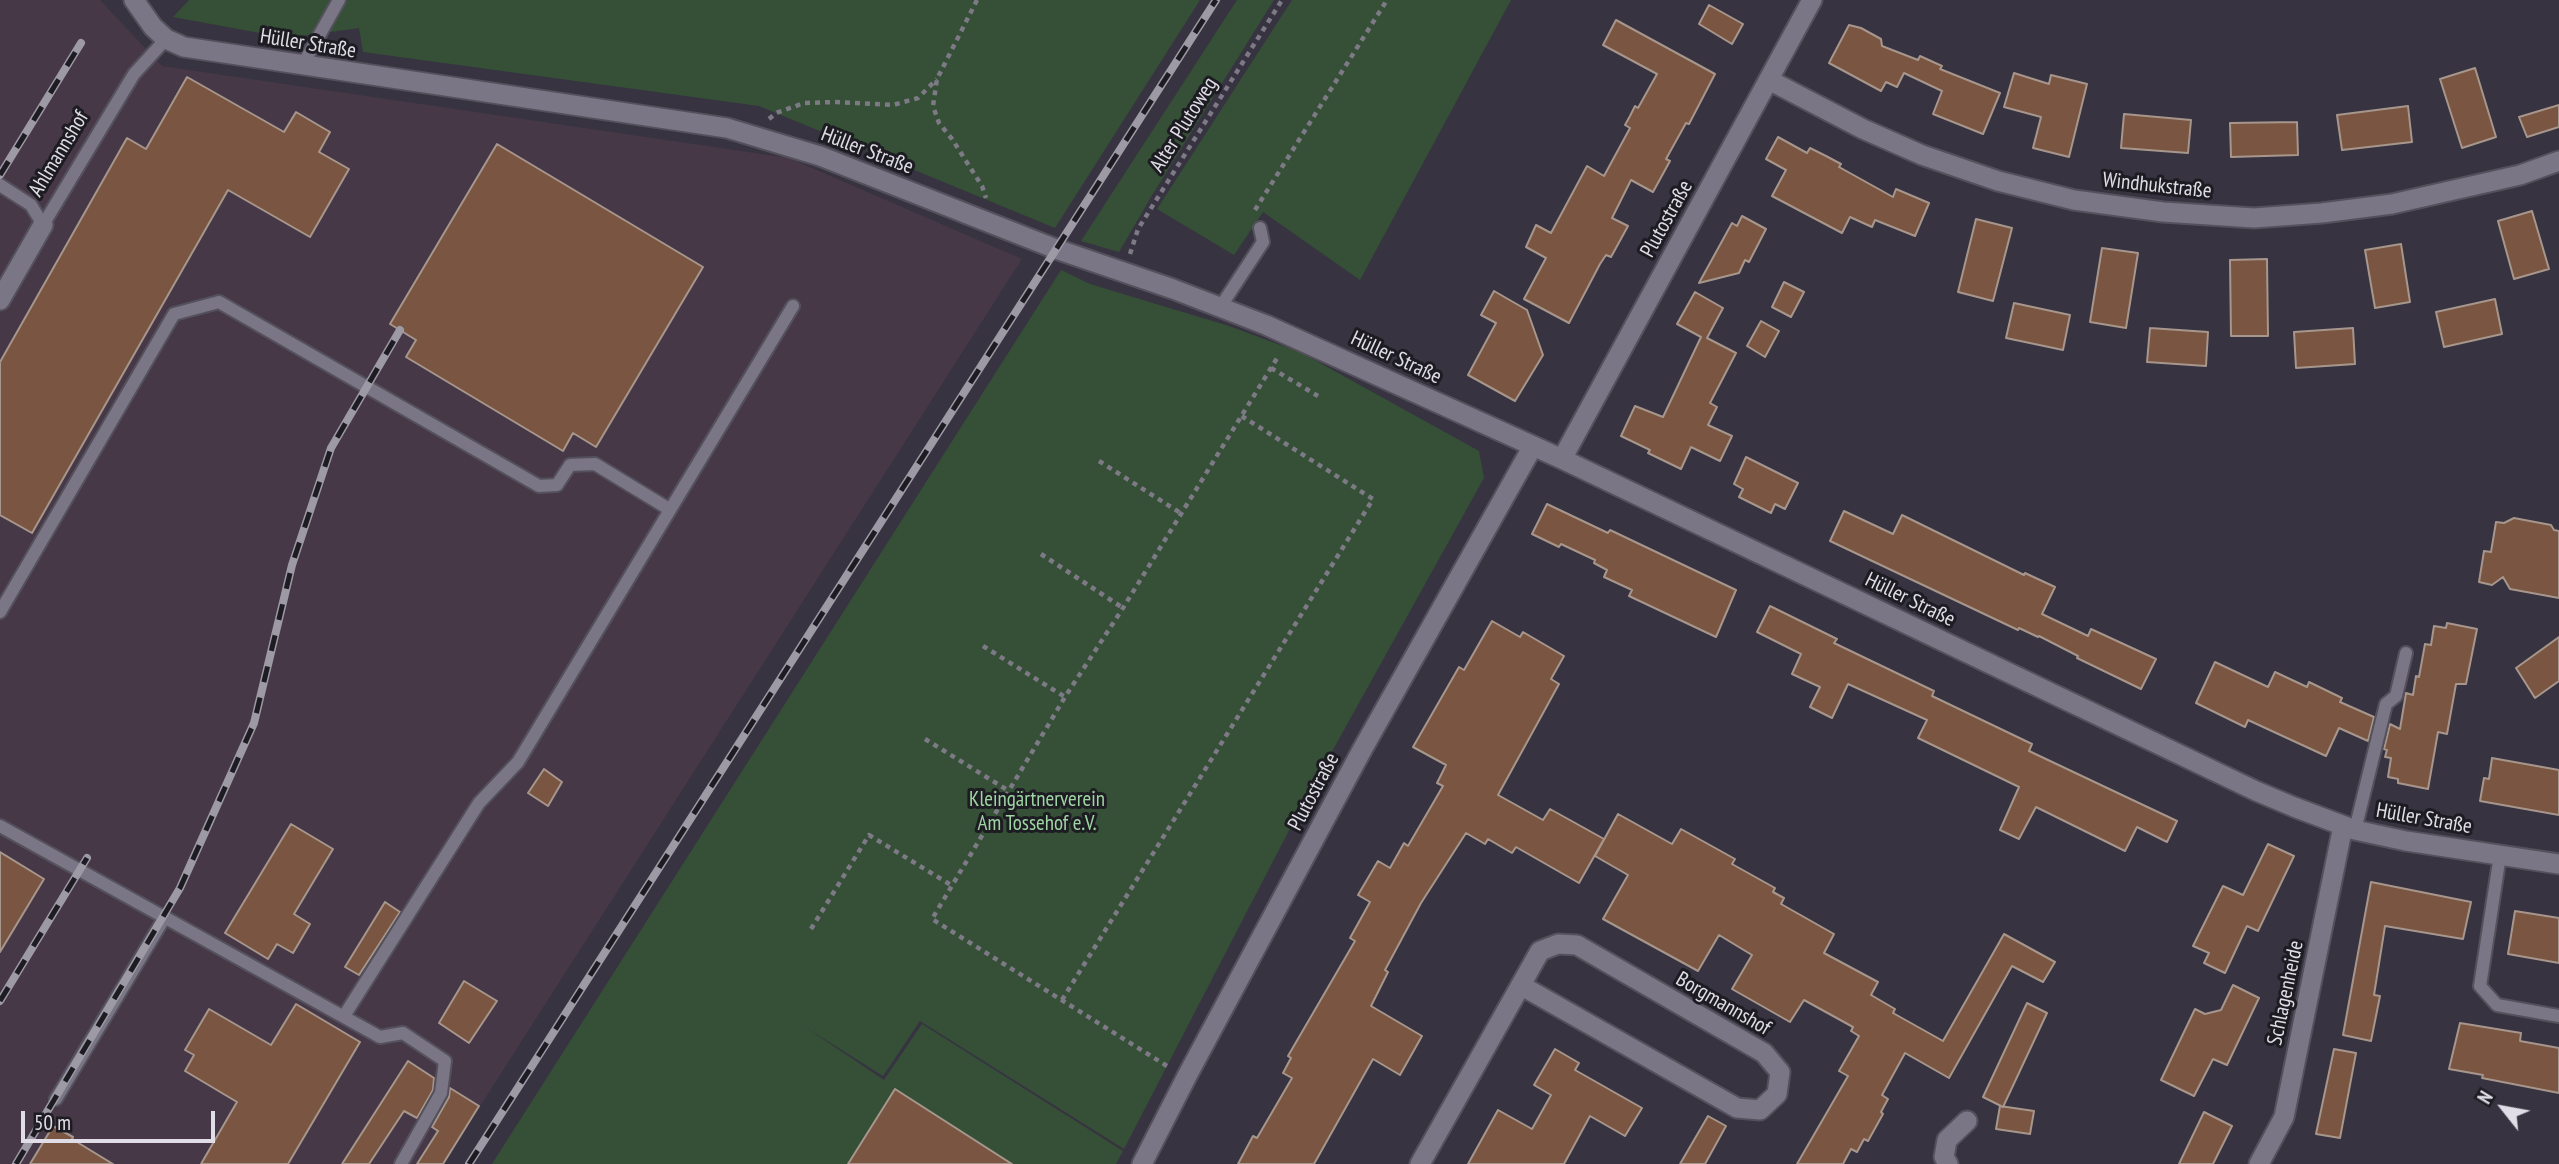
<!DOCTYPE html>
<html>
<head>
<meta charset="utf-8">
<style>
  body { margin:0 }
  #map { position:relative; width:2559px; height:1164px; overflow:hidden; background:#373341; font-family:"PT Sans Narrow",sans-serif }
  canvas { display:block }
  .north { position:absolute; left:2468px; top:1073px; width:70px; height:70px; -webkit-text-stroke:5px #1d1c22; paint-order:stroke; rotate:301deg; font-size:19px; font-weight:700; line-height:28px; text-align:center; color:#e0dde6 }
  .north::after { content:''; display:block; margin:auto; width:24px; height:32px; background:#e0dde6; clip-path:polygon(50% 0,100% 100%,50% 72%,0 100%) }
  .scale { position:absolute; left:21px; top:1111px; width:194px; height:32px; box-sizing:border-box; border:4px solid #e0dde6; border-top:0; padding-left:9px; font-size:21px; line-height:24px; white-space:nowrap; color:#e0dde6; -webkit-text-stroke:5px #1d1c22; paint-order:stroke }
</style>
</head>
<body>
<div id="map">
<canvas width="2559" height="1164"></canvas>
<div class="north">N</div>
<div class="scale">50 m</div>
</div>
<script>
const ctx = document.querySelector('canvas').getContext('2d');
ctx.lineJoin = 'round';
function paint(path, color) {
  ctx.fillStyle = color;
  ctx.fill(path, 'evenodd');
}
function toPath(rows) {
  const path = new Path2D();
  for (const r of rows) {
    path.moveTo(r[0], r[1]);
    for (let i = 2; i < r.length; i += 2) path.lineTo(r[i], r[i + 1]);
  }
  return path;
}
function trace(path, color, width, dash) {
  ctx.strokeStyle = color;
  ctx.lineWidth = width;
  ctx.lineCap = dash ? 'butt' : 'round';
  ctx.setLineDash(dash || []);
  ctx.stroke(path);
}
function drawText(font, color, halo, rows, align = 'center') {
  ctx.font = font + ' "PT Sans Narrow",sans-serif';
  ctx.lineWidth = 6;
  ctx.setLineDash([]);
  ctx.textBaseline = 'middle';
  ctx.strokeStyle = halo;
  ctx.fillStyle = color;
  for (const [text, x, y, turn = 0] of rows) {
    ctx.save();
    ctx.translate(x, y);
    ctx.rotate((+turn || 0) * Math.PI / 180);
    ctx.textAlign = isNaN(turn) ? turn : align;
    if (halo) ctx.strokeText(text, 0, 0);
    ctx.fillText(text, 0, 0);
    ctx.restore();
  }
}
paint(toPath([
  [0,0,100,0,162,66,789,158,1022,259,443,1164,0,1164]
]), '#463846');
paint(toPath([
  [189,0,1200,0,1055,228,759,106,363,52,359,28,287,38,173,17],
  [1237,0,1274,0,1151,197,1119,252,1081,241],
  [1292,0,1511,0,1360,280,1263,212,1234,255,1157,209],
  [1061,270,1090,284,1229,326,1302,353,1479,451,1484,478,1299,811,1124,1149,920,1021,883,1076,805,1027,884,1080,922,1024,1123,1151,1116,1164,492,1164]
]), '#355037');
const building = toPath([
  [1709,5,1743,24,1732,44,1699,24,1709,5],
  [1616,20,1715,74,1689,124,1686,123,1666,159,1670,161,1653,192,1631,180,1612,218,1628,226,1611,257,1606,255,1600,264,1569,323,1524,299,1546,258,1526,247,1536,225,1551,233,1587,166,1604,176,1630,128,1625,125,1630,116,1635,106,1638,108,1657,74,1603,45,1616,20],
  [1849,25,1861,28,1881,39,1882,46,1918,60,1920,56,1942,66,1940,69,2000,93,1983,134,1933,114,1942,91,1904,73,1897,87,1886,82,1881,91,1829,63,1849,25],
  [2475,68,2496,137,2462,148,2440,79,2475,68],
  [2014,73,2049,84,2051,75,2087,84,2069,157,2033,148,2041,117,2004,107,2014,73],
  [187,77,284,132,296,112,330,132,319,152,349,169,310,237,228,190,32,533,0,515,0,362,127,138,146,149,187,77],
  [2559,105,2559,127,2527,137,2519,117,2559,105],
  [2408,106,2412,142,2342,150,2337,115,2408,106],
  [2124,114,2191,120,2188,153,2121,148,2124,114],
  [2297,122,2298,155,2231,157,2230,123,2297,122],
  [1778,137,1807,153,1810,148,1826,156,1841,164,1839,167,1893,197,1896,189,1929,203,1915,236,1875,220,1872,227,1850,217,1842,233,1772,196,1786,170,1766,159,1778,137],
  [497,144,703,267,596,447,573,433,563,451,406,357,416,340,390,324,497,144],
  [2532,211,2549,269,2514,279,2498,221,2532,211],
  [1742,216,1766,229,1749,262,1745,260,1739,273,1699,283,1732,223,1737,226,1742,216],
  [1976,219,2012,228,1993,301,1958,292,1976,219],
  [2401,244,2410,302,2375,308,2365,250,2401,244],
  [2102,248,2138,253,2126,328,2090,322,2102,248],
  [2267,259,2268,336,2231,336,2230,260,2267,259],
  [1784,282,1804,292,1791,317,1772,307,1784,282],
  [1494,291,1527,310,1543,355,1515,401,1468,375,1496,323,1481,315,1494,291],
  [1695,292,1723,308,1707,338,1736,353,1710,403,1717,407,1708,425,1732,436,1720,461,1691,447,1681,469,1648,453,1650,450,1621,436,1635,406,1663,417,1701,337,1677,324,1695,292],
  [2495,299,2502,334,2444,347,2436,312,2495,299],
  [2014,303,2070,315,2063,350,2006,338,2014,303],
  [1761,321,1779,331,1765,357,1747,346,1761,321],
  [2150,328,2208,332,2206,366,2147,362,2150,328],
  [2353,328,2355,364,2296,368,2294,332,2353,328],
  [1746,457,1798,483,1785,509,1775,504,1771,513,1739,497,1743,489,1734,484,1746,457],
  [1547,504,1608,533,1610,530,1736,590,1716,637,1629,596,1632,590,1604,577,1607,570,1594,563,1595,560,1561,544,1559,547,1532,534,1547,504],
  [1844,511,1893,534,1902,515,2024,575,2025,573,2055,587,2042,614,2088,636,2091,629,2156,659,2141,689,2077,658,2078,656,2039,636,2038,637,2019,628,2018,630,1830,541,1844,511],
  [2514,518,2551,525,2554,530,2559,531,2559,598,2510,589,2503,577,2492,585,2479,582,2484,551,2491,552,2496,522,2504,523,2514,518],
  [1770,606,1837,639,1834,643,1934,691,1932,696,2032,744,2029,751,2177,821,2167,842,2137,827,2125,851,2036,807,2019,839,2000,830,2019,787,1918,738,1927,720,1848,684,1832,718,1810,707,1820,687,1792,674,1801,654,1757,632,1770,606],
  [1492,621,1520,637,1523,632,1564,656,1551,679,1559,684,1498,795,1543,820,1550,809,1604,839,1579,883,1516,847,1512,853,1488,839,1485,844,1466,833,1421,903,1385,970,1388,972,1371,1006,1422,1036,1400,1075,1373,1059,1314,1164,1238,1164,1253,1136,1257,1138,1292,1078,1283,1073,1291,1058,1288,1056,1355,941,1350,938,1370,902,1358,895,1378,861,1390,868,1404,843,1408,846,1443,786,1437,783,1446,765,1413,747,1459,667,1464,670,1492,621],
  [2447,623,2477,629,2466,684,2456,684,2447,734,2438,732,2428,789,2398,783,2398,779,2388,777,2391,758,2385,757,2387,750,2384,749,2390,724,2400,729,2406,693,2413,695,2416,676,2419,677,2425,644,2431,645,2434,626,2446,628,2447,623],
  [2559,637,2559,681,2535,698,2516,668,2559,637],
  [2215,662,2268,687,2275,672,2307,687,2309,682,2342,698,2340,702,2374,717,2368,741,2339,728,2326,756,2248,720,2245,727,2196,703,2215,662],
  [2492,758,2559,770,2559,815,2480,801,2484,778,2489,779,2492,758],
  [544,769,562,782,548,806,528,793,544,769],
  [1618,814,1672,844,1681,829,1735,859,1732,864,1775,888,1773,892,1784,898,1781,904,1834,934,1824,953,1878,982,1871,995,1895,1009,1893,1013,1943,1041,2004,934,2055,962,2043,982,2012,966,1949,1078,1905,1053,1882,1095,1888,1099,1881,1112,1883,1114,1868,1141,1864,1139,1857,1152,1851,1149,1843,1164,1797,1164,1848,1076,1839,1071,1859,1036,1851,1031,1853,1027,1804,1000,1790,1022,1732,989,1752,955,1719,935,1698,971,1603,919,1628,875,1595,856,1618,814],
  [291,824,333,849,294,914,310,924,293,953,277,944,268,959,225,933,291,824],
  [2268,844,2294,856,2258,931,2247,926,2225,973,2204,963,2209,953,2193,946,2223,886,2243,895,2268,844],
  [0,852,44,879,0,952,0,852],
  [2371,882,2471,902,2463,939,2385,926,2374,995,2380,996,2371,1041,2343,1035,2371,882],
  [385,902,400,912,359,975,345,967,385,902],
  [2515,911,2559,918,2559,963,2508,954,2515,911],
  [464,981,497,1001,469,1043,439,1023,464,981],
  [2233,985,2259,998,2227,1065,2213,1059,2194,1096,2161,1080,2195,1009,2205,1014,2221,1010,2233,985],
  [2027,1003,2047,1013,2003,1107,1983,1097,2027,1003],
  [296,1004,360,1042,288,1164,201,1164,237,1102,185,1071,194,1055,185,1050,209,1009,271,1045,296,1004],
  [2460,1023,2521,1033,2520,1041,2559,1048,2559,1093,2482,1078,2483,1075,2449,1069,2460,1023],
  [1555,1049,1579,1063,1575,1070,1642,1108,1625,1136,1590,1116,1564,1164,1468,1164,1498,1110,1532,1129,1551,1095,1534,1085,1555,1049],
  [2334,1049,2356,1053,2340,1138,2316,1134,2334,1049],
  [408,1061,434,1078,433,1090,417,1118,404,1111,369,1164,342,1164,408,1061],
  [450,1088,479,1106,443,1164,417,1164,438,1131,432,1127,449,1097,450,1088],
  [895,1089,1012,1164,848,1164,895,1089],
  [2000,1106,2034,1111,2030,1134,1996,1129,2000,1106],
  [2204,1112,2232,1126,2213,1164,2179,1164,2204,1112],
  [1708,1116,1726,1126,1705,1164,1680,1164,1708,1116],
  [53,1126,73,1137,72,1139,113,1164,30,1164,53,1126]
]);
paint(building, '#795542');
trace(building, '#a7968c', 2);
const service = toPath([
  [302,66,339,0],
  [0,185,31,205,43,225,134,74,166,39],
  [1221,306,1263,242,1260,228],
  [0,612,174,314,219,302,539,486,557,485,570,465,595,464,669,509],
  [0,826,380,1037,403,1033,445,1061,441,1093,401,1164],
  [2355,830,2386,704,2396,696,2406,653],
  [2500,855,2480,986,2497,1005,2559,1016],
  [344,1016,479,803,518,762,793,306],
  [56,1099,165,917]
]);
const minor = toPath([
  [134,0,153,27,166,39,184,47,727,128,820,156,1056,249,1173,289,1266,325,1562,459,2256,791,2294,807,2355,830,2406,841,2559,864],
  [1769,80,1863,129,1922,155,1998,181,2074,200,2163,212,2254,218,2322,213,2392,204,2520,175,2559,161],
  [0,300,43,225],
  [1562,459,1812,0],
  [1142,1164,1187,1076,1362,750,1533,446],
  [1420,1164,1540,951,1558,944,1577,945,1764,1053,1780,1072,1777,1094,1760,1110,1737,1108,1522,986],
  [1948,1164,1944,1157,1947,1140,1967,1121],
  [2259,1164,2284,1117,2343,826]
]);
trace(service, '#54515c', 16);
trace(minor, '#54515c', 23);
trace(toPath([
  [977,0,937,79,933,106,939,123,952,139,982,186,986,198],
  [769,119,776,113,804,103,834,102,893,105,918,98,937,79],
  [1255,210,1387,0],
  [1130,254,1138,229,1282,0],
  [1271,368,1318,396],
  [1099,461,1182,514],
  [1041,554,1123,608],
  [983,646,1065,697],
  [925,739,1009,791],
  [811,929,869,835,951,885],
  [1062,1000,1373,499,1240,415],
  [1167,1066,932,919,1065,697,1123,608,1279,355]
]), '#7d7a86', 4.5, [5, 5]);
trace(service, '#7a7686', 12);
trace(minor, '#7a7686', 19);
const rail = toPath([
  [0,175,81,43],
  [0,1001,87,858],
  [16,1164,180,888,254,723,292,565,331,448,400,330],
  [469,1164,1216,0]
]);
trace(rail, '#9d9aa5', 8);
trace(rail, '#1d1c22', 5, [16]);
drawText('21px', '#e0dde6', '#1d1c22', [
  ["Hüller Straße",308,44,9],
  ["Alter Plutoweg",1184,125,-58],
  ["Hüller Straße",867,151,21],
  ["Ahlmannshof",59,154,-59],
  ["Windhukstraße",2157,186,6],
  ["Plutostraße",1667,219,-61],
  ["Hüller Straße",1396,358,25],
  ["Hüller Straße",1910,600,26],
  ["Plutostraße",1314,792,-62],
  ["Hüller Straße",2424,819,10],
  ["Schlagenheide",2286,993,-78],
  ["Borgmannshof",1723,1004,30]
]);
drawText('21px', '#9fd4a3', '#1d1c22', [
  ["Kleingärtnerverein",1037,800],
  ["Am Tossehof e.V.",1037,824]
]);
</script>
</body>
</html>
